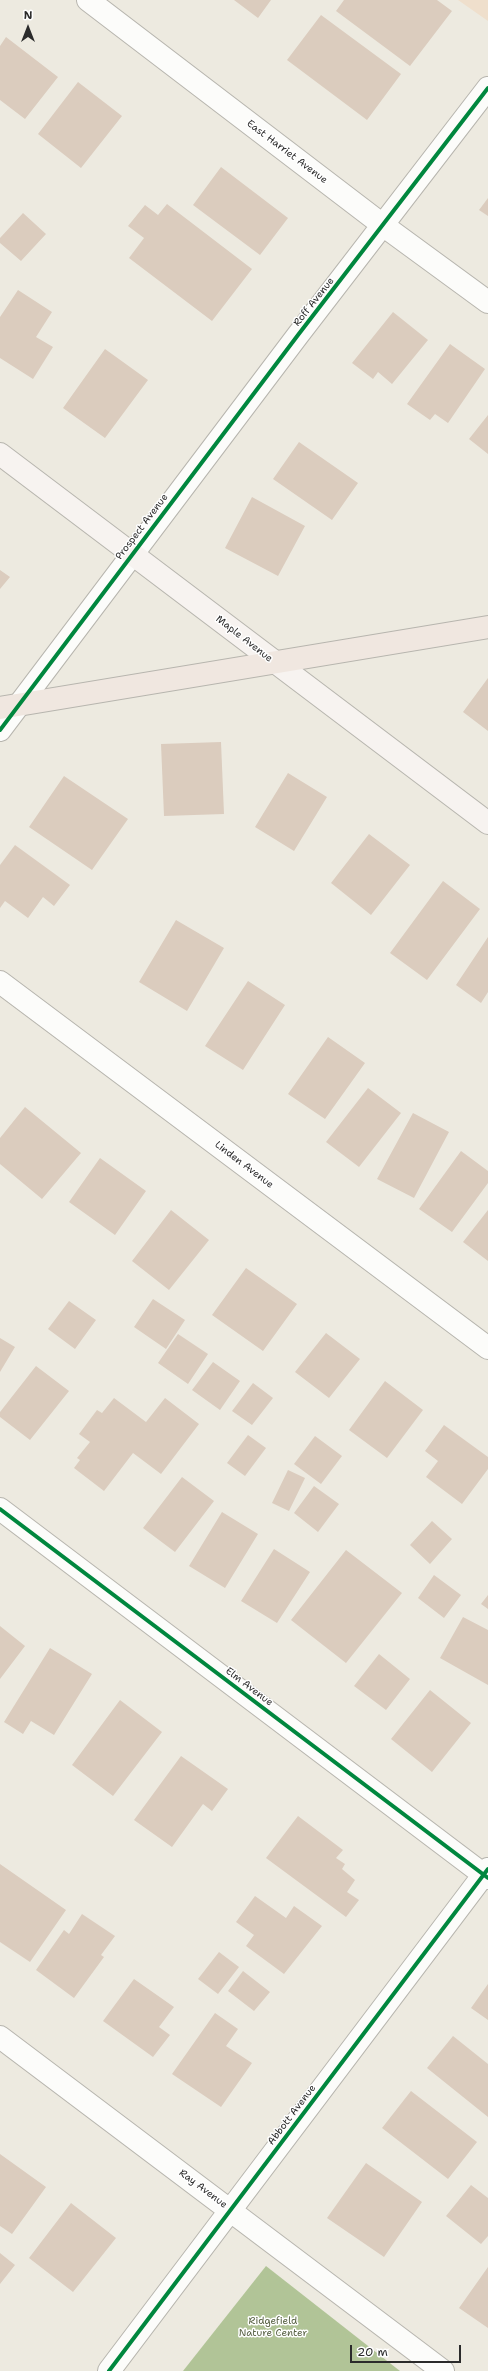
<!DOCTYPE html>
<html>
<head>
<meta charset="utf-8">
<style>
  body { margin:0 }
  #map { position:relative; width:488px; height:2371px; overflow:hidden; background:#edeae0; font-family:"Shantell Sans",sans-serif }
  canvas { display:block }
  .north { position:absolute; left:8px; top:8px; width:40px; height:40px; -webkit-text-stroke:3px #fff; paint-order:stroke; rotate:0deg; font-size:11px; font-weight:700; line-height:16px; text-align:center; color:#2b2b2b }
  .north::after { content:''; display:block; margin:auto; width:14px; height:18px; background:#2b2b2b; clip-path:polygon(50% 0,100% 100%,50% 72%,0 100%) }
  .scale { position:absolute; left:350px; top:2345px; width:111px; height:18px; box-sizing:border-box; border:2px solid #2b2b2b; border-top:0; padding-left:5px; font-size:12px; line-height:14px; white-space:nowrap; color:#2b2b2b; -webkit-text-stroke:3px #fff; paint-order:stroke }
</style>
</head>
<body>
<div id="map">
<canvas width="488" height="2371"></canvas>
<div class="north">N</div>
<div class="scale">20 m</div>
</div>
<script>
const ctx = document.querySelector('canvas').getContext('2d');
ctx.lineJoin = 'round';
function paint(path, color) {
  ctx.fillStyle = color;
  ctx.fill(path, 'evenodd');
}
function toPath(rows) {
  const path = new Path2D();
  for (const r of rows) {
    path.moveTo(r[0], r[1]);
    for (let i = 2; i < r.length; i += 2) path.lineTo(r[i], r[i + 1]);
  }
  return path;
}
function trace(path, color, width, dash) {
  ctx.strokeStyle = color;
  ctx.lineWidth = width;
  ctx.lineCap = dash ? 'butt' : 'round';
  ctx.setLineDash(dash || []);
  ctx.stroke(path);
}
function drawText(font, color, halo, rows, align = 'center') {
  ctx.font = font + ' "Shantell Sans",sans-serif';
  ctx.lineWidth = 3;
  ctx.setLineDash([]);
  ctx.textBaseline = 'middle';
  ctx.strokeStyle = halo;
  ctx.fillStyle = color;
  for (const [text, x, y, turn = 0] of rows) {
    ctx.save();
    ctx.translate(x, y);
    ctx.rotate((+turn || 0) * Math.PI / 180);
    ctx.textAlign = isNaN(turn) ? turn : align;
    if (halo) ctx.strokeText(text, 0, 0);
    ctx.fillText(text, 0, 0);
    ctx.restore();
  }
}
paint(toPath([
  [458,0,488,0,488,21]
]), '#efdfcc');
paint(toPath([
  [266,2266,400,2371,183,2371]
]), '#b1c497');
paint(toPath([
  [234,0,271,0,258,18],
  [344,0,437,0,452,11,410,66,336,11],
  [321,15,401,74,367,120,287,60],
  [6,37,58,77,25,119,0,100,0,46],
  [78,82,122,116,81,168,38,134],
  [221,167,288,218,260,255,193,205],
  [488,198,488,216,479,210],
  [167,204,252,269,212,321,129,258,144,238,128,226,145,205,158,215],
  [23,213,46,234,21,261,0,243,0,238],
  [18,290,52,312,36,337,53,347,33,379,0,358,0,317],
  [393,312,428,340,392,384,378,372,373,379,352,363],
  [450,344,485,369,448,423,435,414,430,420,407,404],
  [105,349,148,380,105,438,63,408],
  [488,415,488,454,469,439],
  [299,442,358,483,332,520,273,479],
  [252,497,305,526,278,576,225,548],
  [0,570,10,577,0,589],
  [488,678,488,731,463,712],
  [221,742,224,814,164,816,161,744],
  [288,773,327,797,294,851,255,827],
  [64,776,128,819,92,870,29,827],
  [369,834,410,865,371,915,331,883],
  [15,845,70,885,54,906,43,897,28,918,5,901,0,908,0,865],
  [443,881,480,909,427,980,390,953],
  [176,920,224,948,187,1011,139,982],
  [488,937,488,992,481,1003,456,985],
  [248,981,285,1005,243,1070,205,1046],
  [328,1037,365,1063,325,1119,288,1094],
  [368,1088,401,1113,359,1167,326,1142],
  [25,1107,81,1153,42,1199,0,1164,0,1138],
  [413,1113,449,1132,414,1198,377,1179],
  [461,1151,488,1171,488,1183,452,1232,419,1209],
  [100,1158,146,1191,115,1235,69,1202],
  [171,1210,209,1240,169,1290,132,1261],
  [488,1210,488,1261,463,1242],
  [246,1268,297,1304,263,1351,212,1315],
  [153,1299,185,1320,166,1349,134,1327],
  [69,1301,96,1320,75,1349,48,1329],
  [326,1333,360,1359,329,1398,295,1372],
  [178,1334,208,1354,188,1384,158,1363],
  [0,1338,15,1347,0,1372],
  [213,1362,240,1381,220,1410,192,1390],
  [36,1366,69,1391,30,1440,0,1417,0,1412],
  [385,1381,423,1410,387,1458,349,1430],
  [253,1383,273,1398,252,1425,232,1411],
  [114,1398,146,1422,165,1398,199,1424,161,1474,133,1453,104,1491,74,1468,80,1460,77,1458,90,1442,79,1434,97,1410,102,1413],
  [444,1425,488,1457,488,1469,462,1504,426,1477,438,1461,425,1451],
  [248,1435,266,1448,245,1476,227,1463],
  [315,1436,342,1456,321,1484,294,1464],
  [288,1470,305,1478,289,1511,272,1503],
  [182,1477,214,1501,175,1552,143,1528],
  [314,1486,339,1504,318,1532,294,1513],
  [222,1512,258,1534,225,1588,189,1566],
  [432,1521,452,1539,430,1564,410,1545],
  [274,1549,310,1572,277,1623,241,1601],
  [346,1550,402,1593,346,1663,291,1620],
  [434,1575,461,1595,444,1618,418,1598],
  [488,1595,488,1609,481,1604],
  [463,1617,488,1630,488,1685,440,1658],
  [0,1626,25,1646,0,1679],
  [50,1648,92,1674,54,1735,31,1721,23,1734,4,1722],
  [379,1654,410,1679,386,1710,354,1686],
  [430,1690,471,1723,432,1772,391,1739],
  [120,1700,162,1732,113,1796,72,1765],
  [181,1756,228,1789,212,1811,203,1804,172,1847,134,1820],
  [298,1816,343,1850,336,1858,345,1864,342,1869,355,1880,347,1892,359,1900,346,1917,266,1858],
  [0,1864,66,1910,30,1962,0,1942],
  [255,1896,286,1918,294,1906,322,1926,284,1974,246,1946,254,1935,236,1922],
  [82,1914,115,1936,101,1955,104,1957,74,1998,36,1970,64,1930,69,1934],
  [219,1952,239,1967,218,1994,198,1979],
  [243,1971,270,1992,254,2011,228,1991],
  [134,1979,174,2007,159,2027,170,2035,153,2057,103,2021],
  [488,1984,488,2020,471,2008],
  [215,2013,238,2029,226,2046,252,2063,221,2107,172,2074],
  [453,2036,488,2064,488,2117,427,2068],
  [411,2091,477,2142,448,2179,382,2128],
  [0,2154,46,2187,12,2234,0,2226],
  [366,2163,422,2202,384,2257,327,2218],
  [471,2185,488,2198,488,2236,481,2244,446,2216],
  [71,2203,116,2238,73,2292,29,2258],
  [0,2253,15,2265,0,2284],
  [488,2267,488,2328,459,2308]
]), '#dbccbe');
const street = toPath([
  [88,0,384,226,488,302],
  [0,730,298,335,488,88],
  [0,982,488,1348],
  [0,1509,488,1878],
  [0,2037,443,2371],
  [109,2371,488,1869]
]);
const secondary = toPath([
  [0,454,488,823]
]);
const primary = toPath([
  [0,708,488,627]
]);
trace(street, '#b7b5ae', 24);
trace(secondary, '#b7b5ae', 24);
trace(primary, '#b7b5ae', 24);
trace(street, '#fcfcfa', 22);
trace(secondary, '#f7f3f0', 22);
trace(primary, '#f0e7e0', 22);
trace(toPath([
  [0,730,298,335,488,88],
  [0,1509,488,1878],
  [109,2371,488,1869]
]), '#00873e', 4);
drawText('10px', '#2b2b2b', '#fff', [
  ["East Harriet Avenue",287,152,37],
  ["Roff Avenue",314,302,-52],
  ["Prospect Avenue",142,527,-53],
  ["Maple Avenue",244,639,38],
  ["Linden Avenue",244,1165,37],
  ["Elm Avenue",249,1687,37],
  ["Abbott Avenue",292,2115,-53],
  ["Ray Avenue",203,2189,37]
]);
drawText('10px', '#545e40', '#fff', [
  ["Ridgefield",273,2321],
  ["Nature Center",273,2333]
]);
</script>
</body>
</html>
